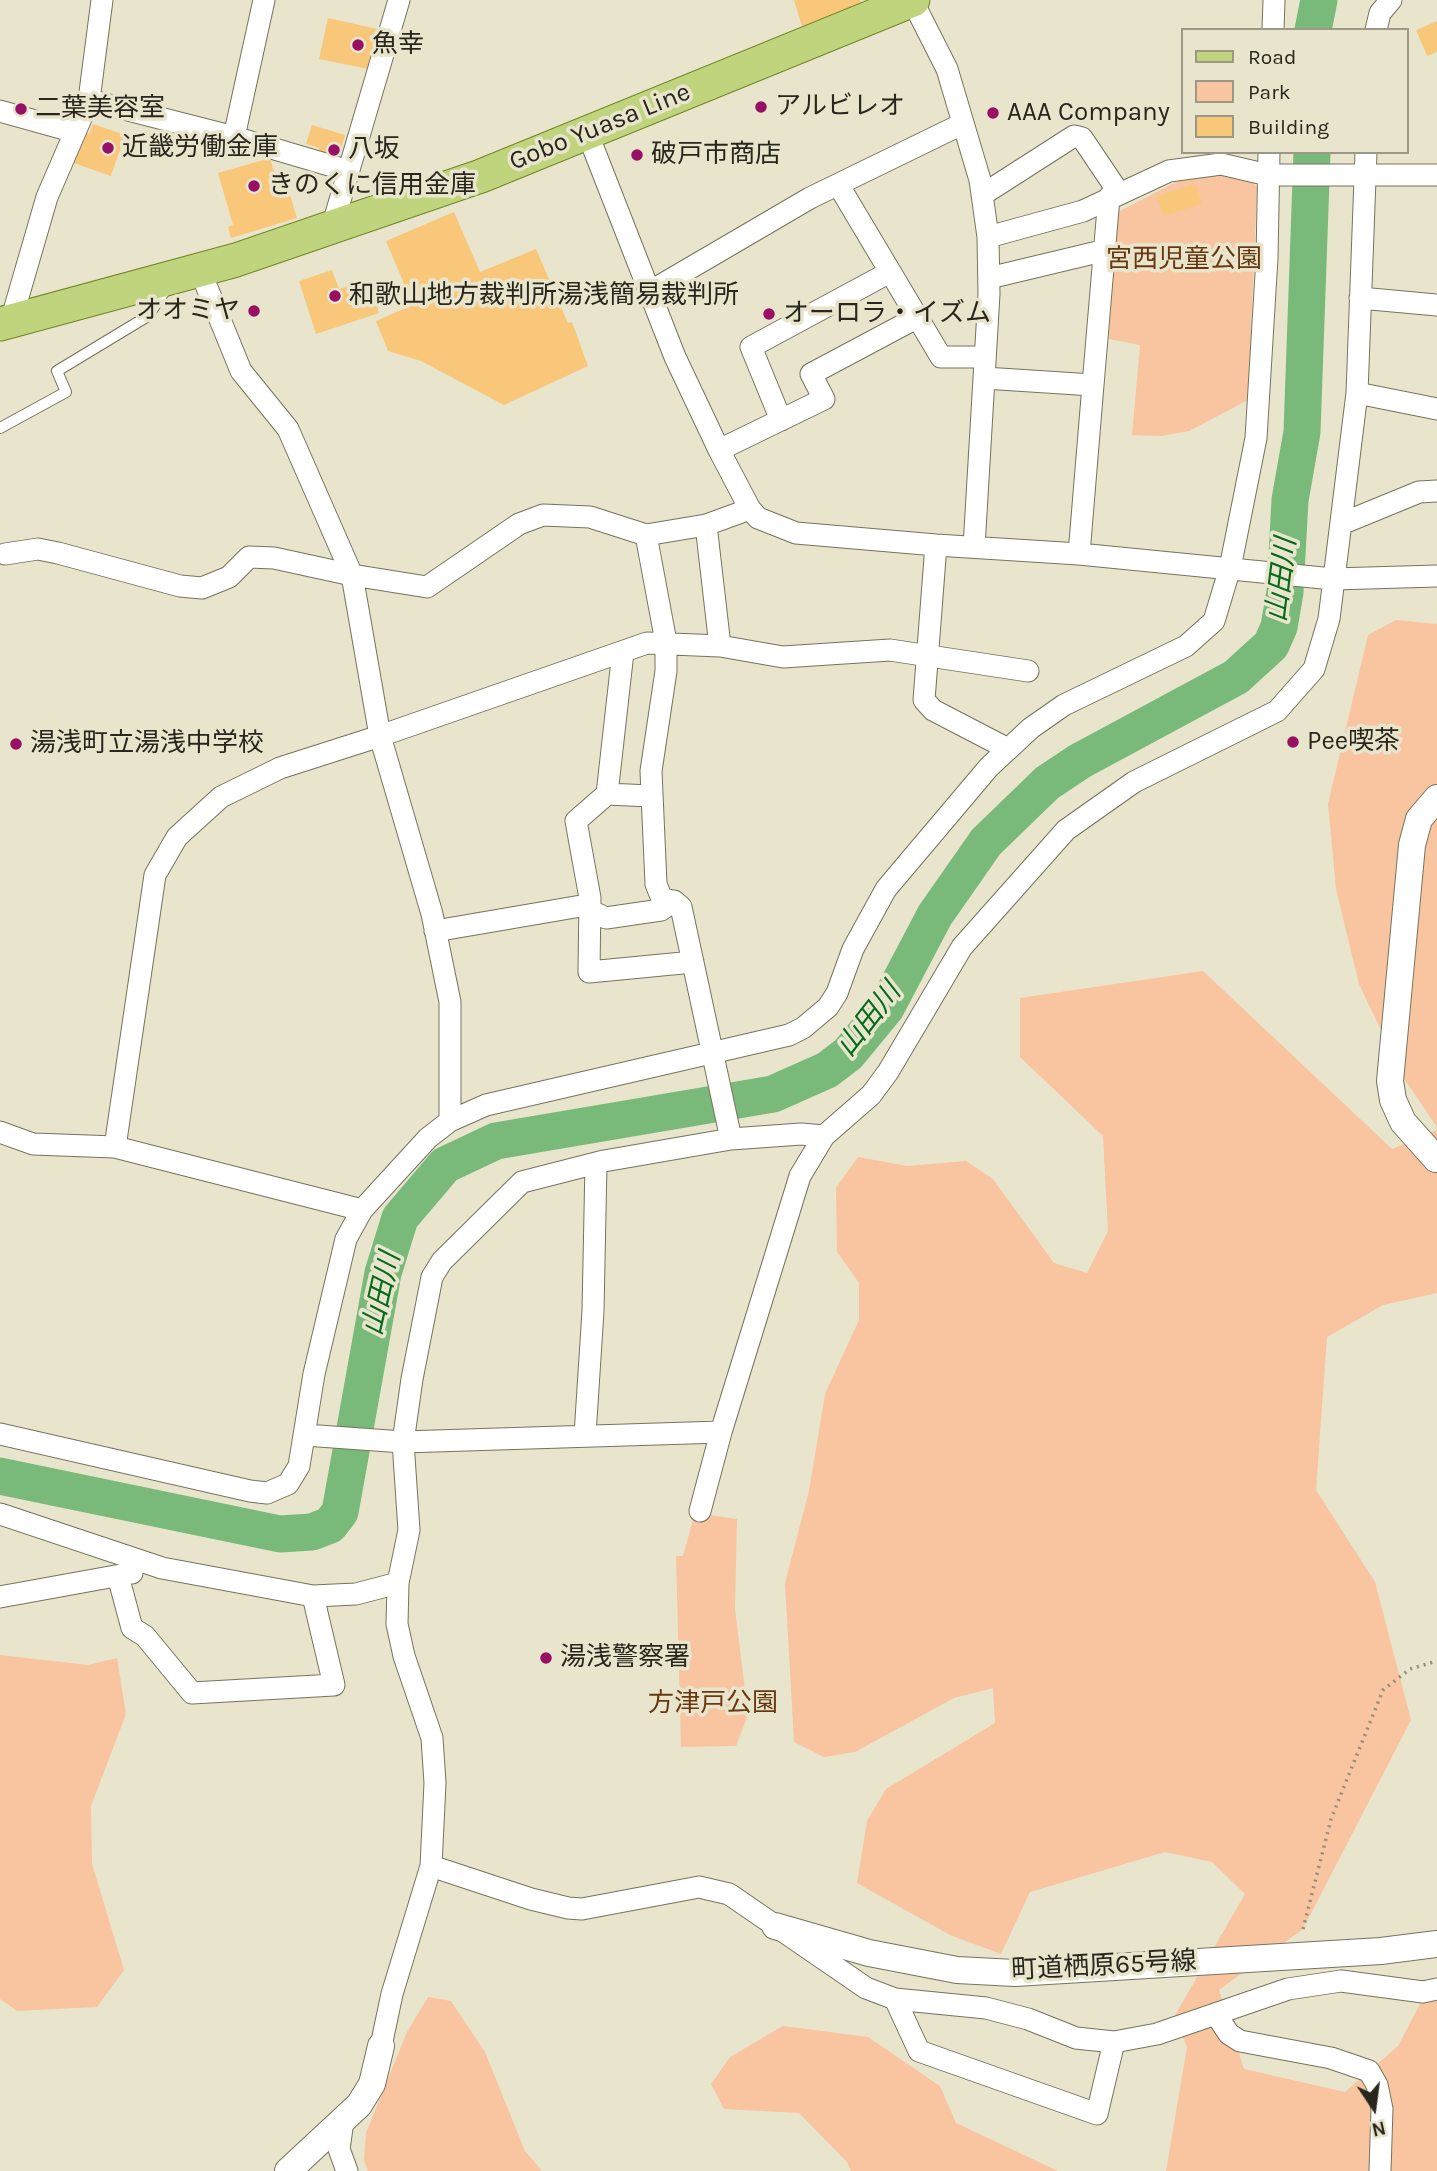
<!DOCTYPE html>
<html>
<head>
<meta charset="utf-8">
<style>
  body { margin:0 }
  #map { position:relative; width:1437px; height:2171px; overflow:hidden; background:#e8e5cc; font-family:Karla,sans-serif }
  canvas { display:block }
  .legend { position:absolute; left:1181px; top:28px; width:228px; height:126px; box-sizing:border-box; background:#e8e5cc; border:2px solid #9b9986; margin:0; padding:9px 12px; list-style:none; font-size:21px; color:#28261d }
  .legend li { display:flex; align-items:center; gap:14px; height:35px }
  .legend b { width:35px; border:2px solid #9b9986 }
  .north { position:absolute; left:1339px; top:2073px; width:70px; height:70px; -webkit-text-stroke:5px #e8e5cc; paint-order:stroke; rotate:167deg; font-size:19px; font-weight:700; line-height:28px; text-align:center; color:#28261d }
  .north::after { content:''; display:block; margin:auto; width:24px; height:32px; background:#28261d; clip-path:polygon(50% 0,100% 100%,50% 72%,0 100%) }
</style>
</head>
<body>
<div id="map">
<canvas width="1437" height="2171"></canvas>
<ul class="legend">
<li><b style="height:9px;background:#c0d47e"></b>Road</li>
<li><b style="height:19px;background:#f9c4a0"></b>Park</li>
<li><b style="height:19px;background:#f8c779"></b>Building</li>
</ul>
<div class="north">N</div>
</div>
<script>
const ctx = document.querySelector('canvas').getContext('2d');
ctx.lineJoin = 'round';
function paint(path, color) {
  ctx.fillStyle = color;
  ctx.fill(path, 'evenodd');
}
function toPath(rows) {
  const path = new Path2D();
  for (const r of rows) {
    path.moveTo(r[0], r[1]);
    for (let i = 2; i < r.length; i += 2) path.lineTo(r[i], r[i + 1]);
  }
  return path;
}
function trace(path, color, width, dash) {
  ctx.strokeStyle = color;
  ctx.lineWidth = width;
  ctx.lineCap = dash ? 'butt' : 'round';
  ctx.setLineDash(dash || []);
  ctx.stroke(path);
}
function drawText(font, color, halo, rows, align = 'center') {
  ctx.font = font + ' Karla,"Noto Sans JP",sans-serif';
  ctx.lineWidth = 7;
  ctx.setLineDash([]);
  ctx.textBaseline = 'middle';
  ctx.strokeStyle = halo;
  ctx.fillStyle = color;
  for (const [text, x, y, turn = 0] of rows) {
    ctx.save();
    ctx.translate(x, y);
    ctx.rotate((+turn || 0) * Math.PI / 180);
    ctx.textAlign = isNaN(turn) ? turn : align;
    if (halo) ctx.strokeText(text, 0, 0);
    ctx.fillText(text, 0, 0);
    ctx.restore();
  }
}
paint(toPath([
  [1222,175,1250,178,1257,187,1248,400,1189,431,1161,436,1132,435,1140,345,1109,339,1114,214,1184,178],
  [1396,620,1437,624,1437,1127,1403,1077,1359,984,1336,889,1328,804,1368,635],
  [1203,971,1392,1149,1437,1130,1437,1293,1383,1305,1327,1337,1316,1490,1375,1582,1411,1720,1303,1929,1219,1990,1244,2069,1345,2092,1398,2046,1420,2004,1437,1999,1437,2171,1166,2171,1187,2047,1174,2017,1245,1894,1212,1862,1165,1852,1030,1892,1001,1954,950,1935,857,1883,867,1821,886,1789,995,1723,993,1688,954,1698,855,1752,824,1757,794,1742,785,1583,809,1491,825,1394,859,1320,859,1283,837,1252,836,1188,858,1157,907,1166,966,1161,993,1179,1054,1263,1087,1273,1108,1231,1103,1136,1020,1057,1020,998],
  [695,1513,737,1519,735,1609,748,1715,736,1746,681,1747,676,1556,683,1556],
  [0,1655,88,1665,117,1658,126,1714,91,1806,92,1864,124,1970,97,2007,17,2011,0,1999],
  [428,1997,451,2001,485,2052,525,2151,542,2171,368,2171,364,2160,366,2133,407,2032],
  [783,2026,868,2037,940,2086,956,2123,1058,2171,851,2171,847,2162,799,2113,724,2109,711,2084,730,2057]
]), '#f9c4a0');
trace(toPath([
  [1313,30,1319,0],
  [0,1476,280,1534,312,1532,330,1525,340,1512,383,1273,400,1218,445,1165,496,1141,773,1094,827,1070,848,1054,886,1008,935,915,986,842,1047,783,1080,761,1236,677,1271,645,1279,627,1285,592,1290,500,1302,432,1312,152]
]), '#79ba7b', 37);
paint(toPath([
  [794,0,860,0,862,7,802,26],
  [328,18,377,29,368,69,319,59],
  [1437,21,1437,52,1427,56,1416,30],
  [93,124,125,135,111,176,68,161,79,130,89,134],
  [312,125,345,135,337,162,317,156,319,148,306,144],
  [270,158,278,185,286,182,297,218,231,238,228,227,233,225,218,173],
  [1195,184,1202,204,1163,216,1157,196],
  [454,212,480,272,536,249,568,323,572,322,588,366,504,405,421,361,388,351,376,321,413,305,386,241],
  [332,270,339,289,368,280,379,313,316,334,299,281]
]), '#f8c779');
const service = toPath([
  [0,428,66,392,57,371,148,316,167,288]
]);
const minor = toPath([
  [912,0,947,69,980,180,988,237,989,294,974,547],
  [1273,30,1274,0],
  [1376,30,1380,13,1391,0],
  [89,100,234,137,349,171],
  [0,111,75,132],
  [587,132,675,357,719,450,750,509,758,518,796,533,936,545,1079,554,1333,579,1437,576],
  [234,137,264,0],
  [839,186,941,357,985,357],
  [982,195,1074,136,1082,138,1119,193],
  [333,224,399,0],
  [988,237,1083,211,1169,171,1221,164,1268,175,1437,175],
  [199,268,241,371,288,429,352,575,380,736,432,914,450,1002,450,1121],
  [989,278,1106,250],
  [651,291,810,198,962,124],
  [1360,298,1437,305],
  [11,321,47,197,89,100,102,0],
  [984,378,1093,385,1079,554],
  [1093,385,1109,197],
  [1357,393,1437,409],
  [781,420,751,347,890,272],
  [719,450,824,399,811,374,918,317],
  [1341,524,1419,492,1437,491],
  [706,525,720,646],
  [646,535,666,642,666,671,651,771,656,884,662,899,674,901,681,907,731,1139],
  [936,545,924,700,933,710,1008,749],
  [5,554,38,549,58,553,180,586,202,588,229,577,249,557,274,558,352,575,427,587,519,524,543,515,590,517,646,535,706,525,750,509],
  [623,652,607,794,576,821,590,898,589,972,693,962],
  [607,794,650,796],
  [435,931,581,906,606,918,661,910,674,901],
  [0,1132,33,1144,115,1147,362,1210],
  [115,1147,155,875,177,837,221,797,280,768,380,736,647,643,720,646,783,657,890,650,1028,671],
  [0,1434,250,1491,267,1493,288,1484,299,1466,314,1374,346,1239,362,1210,428,1138,450,1121,486,1105,789,1035,803,1028,828,1007,837,993,853,949,886,889,989,767,1031,728,1064,705,1186,646,1214,621,1230,568,1256,438,1267,258,1269,152],
  [305,1435,403,1442,721,1432,800,1176,824,1136,871,1095,888,1072,962,947,1066,830,1134,782,1277,711,1314,669,1329,619,1357,393,1366,152],
  [585,1435,593,1311,596,1163],
  [700,1511,721,1432],
  [0,1514,162,1568,313,1596,356,1594,398,1583],
  [118,1576,132,1628,145,1636,192,1693,334,1685,313,1596],
  [0,1597,132,1573],
  [431,1866,531,1899,568,1908,582,1909,699,1887,729,1894,866,1988,895,1999,986,2008,1028,2019,1076,2038,1114,2042,1157,2034,1288,1989,1341,1981,1423,1992,1437,1989],
  [895,1999,919,2051,1097,2114,1114,2042],
  [1217,2016,1229,2034,1240,2041,1331,2058,1369,2071,1377,2085,1382,2109,1380,2171],
  [381,2046,392,1994,431,1866,435,1783,432,1738,404,1656,397,1624,398,1583,409,1530,403,1442,412,1379,432,1277,442,1261,522,1182,604,1161,731,1139,801,1134,824,1136],
  [343,2121,339,2149,347,2171]
]);
const tertiary = toPath([
  [1436,1159,1403,1122,1393,1100,1390,1081,1412,845,1419,819,1437,798],
  [775,1926,869,1953,957,1970,1015,1973,1381,1951,1437,1944],
  [288,2171,359,2105,372,2084,381,2046]
]);
const primary = toPath([
  [0,324,236,260,481,176,913,0]
]);
trace(service, '#76735d', 12);
trace(minor, '#76735d', 23);
trace(tertiary, '#76735d', 28);
trace(primary, '#708524', 35);
trace(toPath([
  [1303,1929,1331,1819,1383,1690,1410,1669,1437,1661]
]), '#918e7c', 3.5, [2, 5]);
trace(service, '#fff', 10);
trace(minor, '#fff', 21);
trace(tertiary, '#fff', 26);
trace(primary, '#c0d47e', 33);
for (const [x, y, r, color] of [
  [358,45,7,"#971066"],
  [761,107,7,"#971066"],
  [21,109,7,"#971066"],
  [993,113,7,"#971066"],
  [108,148,7,"#971066"],
  [334,150,7,"#971066"],
  [637,155,7,"#971066"],
  [254,186,7,"#971066"],
  [335,296,7,"#971066"],
  [254,311,7,"#971066"],
  [769,314,7,"#971066"],
  [1293,742,7,"#971066"],
  [16,744,7,"#971066"],
  [546,1658,7,"#971066"]
]) {
  const dot = new Path2D();
  dot.arc(x, y, r, 0, 2 * Math.PI);
  ctx.fillStyle = color;
  ctx.fill(dot);
  trace(dot, '#e8e5cc', 2.5);
}
drawText('26px', '#28261d', '#e8e5cc', [
  ["魚幸",372,45],
  ["アルビレオ",775,107],
  ["二葉美容室",35,109],
  ["AAA Company",1007,113],
  ["近畿労働金庫",122,148],
  ["八坂",348,150],
  ["破戸市商店",651,155],
  ["きのくに信用金庫",268,186],
  ["和歌山地方裁判所湯浅簡易裁判所",349,296],
  ["オオミヤ",240,311,"right"],
  ["オーロラ・イズム",783,314],
  ["Pee喫茶",1307,742],
  ["湯浅町立湯浅中学校",30,744],
  ["湯浅警察署",560,1658]
], 'left');
drawText('26px', '#28261d', '#e8e5cc', [
  ["Gobo Yuasa Line",600,127,-22],
  ["町道栖原65号線",1104,1966,-3]
]);
drawText('26px', '#683811', '#e8e5cc', [
  ["宮西児童公園",1184,260],
  ["方津戸公園",713,1704]
]);
drawText('italic 28px', '#056b1c', '#e8e5cc', [
  ["山田川",1282,580,-83],
  ["山田川",869,1020,-52],
  ["山田川",382,1294,-77]
]);
</script>
</body>
</html>
